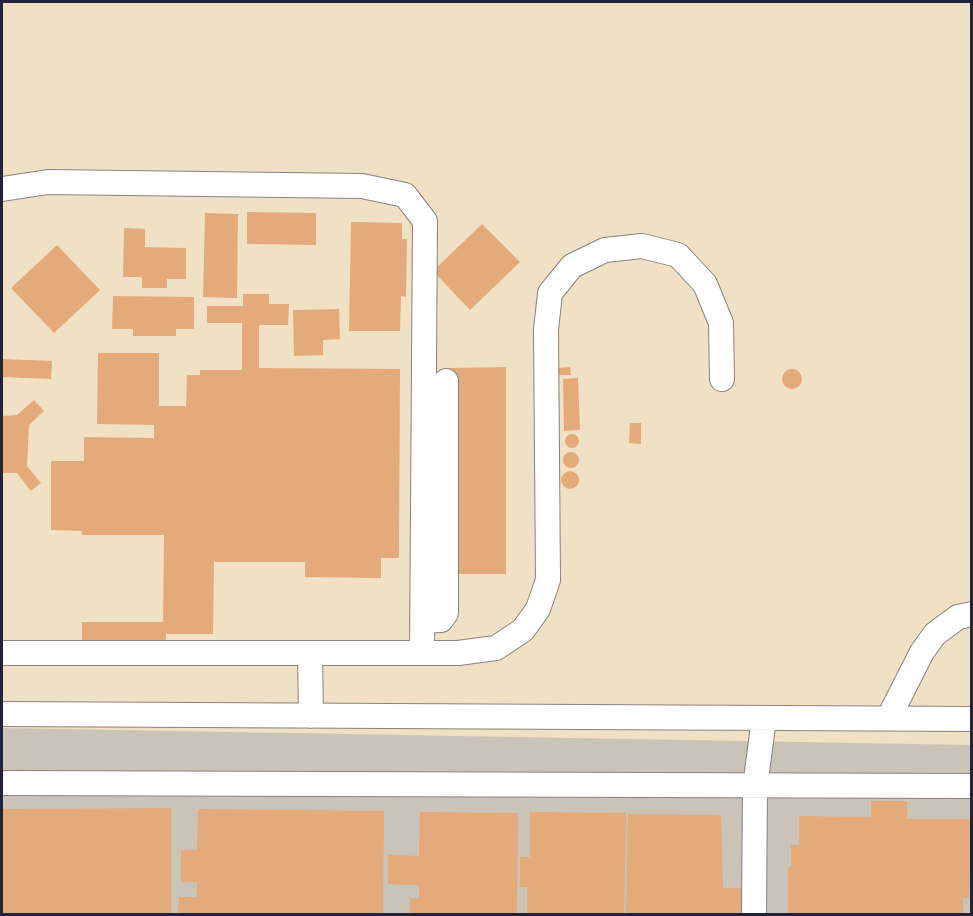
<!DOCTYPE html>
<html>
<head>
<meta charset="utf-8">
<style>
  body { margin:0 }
  #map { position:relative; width:973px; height:916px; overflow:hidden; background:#f0e1c4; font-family:"IM FELL Great Primer",serif }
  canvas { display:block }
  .frame { position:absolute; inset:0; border:3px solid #22223b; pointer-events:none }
</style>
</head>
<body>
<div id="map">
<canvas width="973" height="916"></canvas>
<div class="frame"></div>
</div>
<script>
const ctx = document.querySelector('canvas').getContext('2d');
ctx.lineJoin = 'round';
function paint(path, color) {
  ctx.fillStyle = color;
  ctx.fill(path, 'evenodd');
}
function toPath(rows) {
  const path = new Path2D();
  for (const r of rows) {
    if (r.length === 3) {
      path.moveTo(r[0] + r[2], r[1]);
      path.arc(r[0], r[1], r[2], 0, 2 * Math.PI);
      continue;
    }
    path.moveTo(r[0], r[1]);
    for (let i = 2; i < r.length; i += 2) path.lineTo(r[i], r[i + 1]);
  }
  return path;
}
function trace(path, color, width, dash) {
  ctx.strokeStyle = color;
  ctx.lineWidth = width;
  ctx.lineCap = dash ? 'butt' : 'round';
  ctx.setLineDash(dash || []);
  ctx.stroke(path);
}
paint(toPath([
  [2,728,971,745,971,914,2,914]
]), '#c9c3b8');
paint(toPath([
  [247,212,316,213,316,245,247,244],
  [205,213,238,214,237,298,203,297],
  [351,222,402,223,402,239,407,239,406,297,401,296,400,331,349,331],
  [482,224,520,262,470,310,433,271],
  [124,228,145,229,145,247,186,248,186,279,167,279,167,288,142,288,142,277,123,277],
  [57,245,100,290,54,333,11,288],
  [243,294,269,294,269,304,289,304,288,325,259,325,259,368,400,369,399,558,381,558,381,578,305,577,305,562,214,562,213,634,166,634,166,642,82,641,82,622,163,622,164,535,82,535,82,531,51,530,51,461,84,461,84,437,154,438,154,425,97,424,98,353,159,353,159,406,186,406,187,375,200,375,200,370,242,370,242,323,207,323,207,306,243,306],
  [113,296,194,297,194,329,176,329,176,336,133,336,133,329,112,329],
  [339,309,340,339,323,340,323,355,294,356,293,310],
  [2,359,52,361,51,379,2,377],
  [506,367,506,574,449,574,449,368],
  [570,367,571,375,556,375,556,368],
  [792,379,10],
  [578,378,580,430,564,431,563,379],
  [34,400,44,411,29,425,27,466,41,483,31,491,17,473,2,473,2,416,17,415],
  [630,423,641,423,641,444,629,443],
  [572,441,7],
  [571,460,8],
  [570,480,9],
  [871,801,907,801,907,819,970,819,969,898,963,898,963,914,788,914,788,867,791,867,791,845,799,845,799,816,871,817],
  [171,808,171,914,2,914,2,809],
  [198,809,384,811,383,914,178,914,179,897,197,897,197,882,181,882,181,850,197,850],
  [420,812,518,813,517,914,410,914,410,898,419,898,419,885,388,884,388,855,419,856],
  [530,812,626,813,624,914,527,914,527,887,520,887,520,857,530,857],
  [628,814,721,815,723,888,748,888,748,913,626,914]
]), '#e4aa79');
const minor = toPath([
  [2,189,48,182,362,186,405,195,425,221,422,653],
  [423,621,441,620,446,613,446,381],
  [2,653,458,653,496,648,523,630,538,609,548,580,546,330,550,293,572,266,605,250,642,246,678,255,705,284,721,323,722,379],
  [310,653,311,716],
  [2,714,972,719],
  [889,717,922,652,935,634,958,617,972,614],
  [6,783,972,786],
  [754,914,755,787,764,718]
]);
trace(minor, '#898280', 26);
trace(minor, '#fff', 24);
</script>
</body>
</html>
